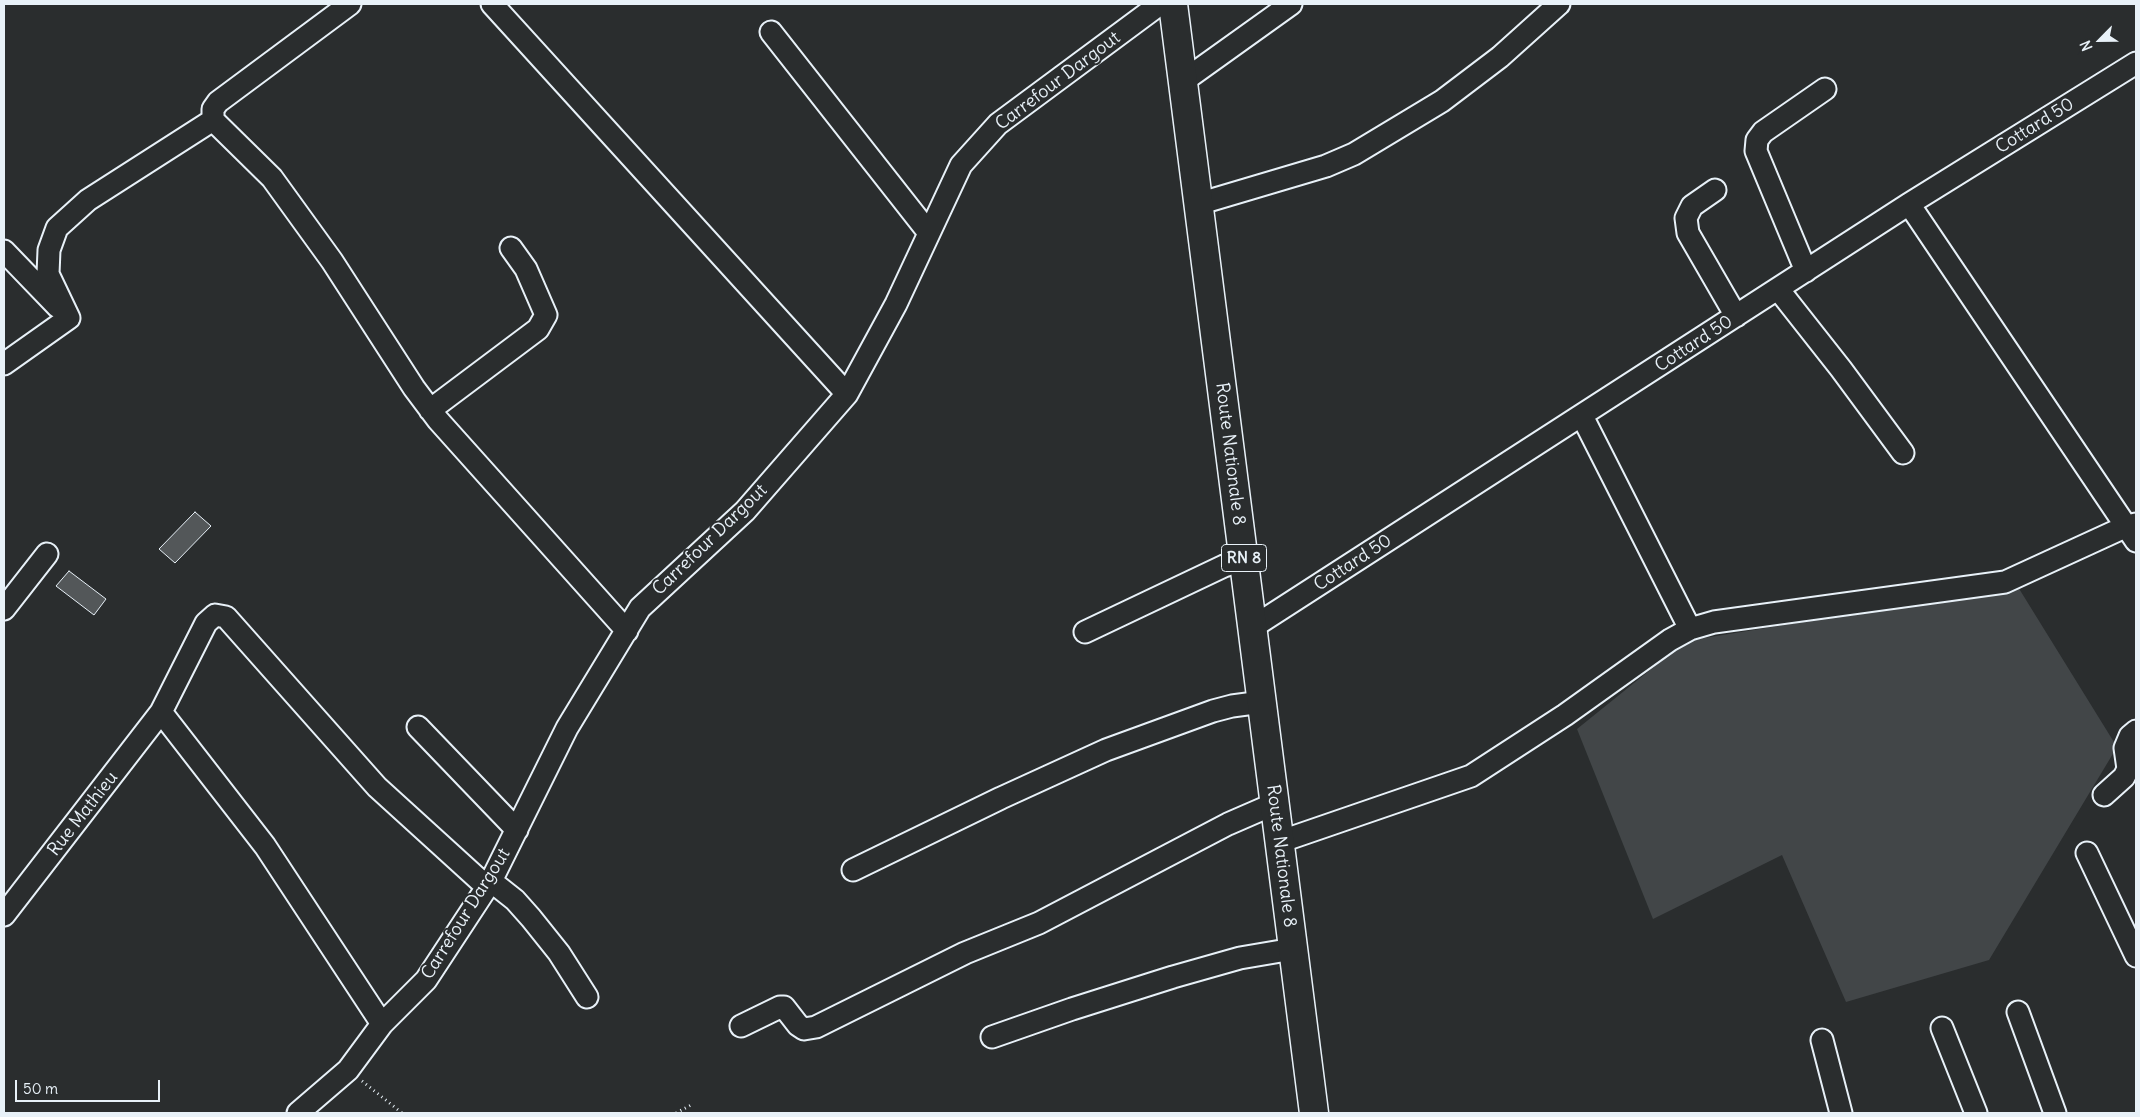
<!DOCTYPE html>
<html>
<head>
<meta charset="utf-8">
<style>
  body { margin:0 }
  #map { position:relative; width:2140px; height:1117px; overflow:hidden; background:#2a2d2e; font-family:Delius,sans-serif }
  canvas { display:block }
  .frame { position:absolute; inset:0; border:5px solid #e8f1f8; pointer-events:none }
  .north { position:absolute; left:2075px; top:15px; width:50px; height:50px; -webkit-text-stroke:4px #2a2d2e; paint-order:stroke; rotate:247deg; font-size:14px; font-weight:700; line-height:20px; text-align:center; color:#e8f1f8 }
  .north::after { content:''; display:block; margin:auto; width:18px; height:22px; background:#e8f1f8; clip-path:polygon(50% 0,100% 100%,50% 72%,0 100%) }
  .scale { position:absolute; left:15px; top:1080px; width:145px; height:22px; box-sizing:border-box; border:2px solid #e8f1f8; border-top:0; padding-left:6px; font-size:15px; line-height:18px; white-space:nowrap; color:#e8f1f8; -webkit-text-stroke:4px #2a2d2e; paint-order:stroke }
</style>
</head>
<body>
<div id="map">
<canvas width="2140" height="1117"></canvas>
<div class="frame"></div>
<div class="north">N</div>
<div class="scale">50 m</div>
</div>
<script>
const ctx = document.querySelector('canvas').getContext('2d');
ctx.lineJoin = 'round';
function paint(path, color) {
  ctx.fillStyle = color;
  ctx.fill(path, 'evenodd');
}
function toPath(rows) {
  const path = new Path2D();
  for (const r of rows) {
    path.moveTo(r[0], r[1]);
    for (let i = 2; i < r.length; i += 2) path.lineTo(r[i], r[i + 1]);
  }
  return path;
}
function trace(path, color, width, dash) {
  ctx.strokeStyle = color;
  ctx.lineWidth = width;
  ctx.lineCap = dash ? 'butt' : 'round';
  ctx.setLineDash(dash || []);
  ctx.stroke(path);
}
function drawText(font, color, halo, rows, align = 'center') {
  ctx.font = font + ' Delius,sans-serif';
  ctx.lineWidth = 4;
  ctx.setLineDash([]);
  ctx.textBaseline = 'middle';
  ctx.strokeStyle = halo;
  ctx.fillStyle = color;
  for (const [text, x, y, turn = 0] of rows) {
    ctx.save();
    ctx.translate(x, y);
    ctx.rotate((+turn || 0) * Math.PI / 180);
    ctx.textAlign = isNaN(turn) ? turn : align;
    if (halo) ctx.strokeText(text, 0, 0);
    ctx.fillText(text, 0, 0);
    ctx.restore();
  }
}
paint(toPath([
  [2018,587,2117,747,1989,960,1846,1002,1782,855,1653,919,1577,729,1686,641]
]), '#424648');
const building = toPath([
  [195,512,211,526,175,563,159,549,195,512],
  [69,571,106,599,94,615,56,586,69,571]
]);
paint(building, '#535759');
trace(building, '#e8f1f8', 1);
const minor = toPath([
  [350,4,218,102,213,109,213,120,272,178,332,261,414,388,438,420,627,631],
  [492,4,847,394],
  [771,32,929,233],
  [1182,82,1291,4],
  [1715,190,1692,206,1686,218,1688,233,1736,316],
  [1198,204,1326,166,1354,154,1442,101,1500,57,1559,4],
  [1909,204,2136,541],
  [4,251,58,307],
  [1806,271,1756,151,1757,140,1763,132,1825,89],
  [1778,289,1841,369,1903,453],
  [69,318,48,274,49,250,57,228,88,200,213,120],
  [4,364,69,318],
  [430,410,538,329,546,315,526,269,511,248],
  [1582,416,1690,629],
  [4,609,47,554],
  [1253,627,1909,204,2136,63],
  [1085,632,1224,566,1244,560],
  [161,712,265,846,382,1024],
  [418,727,517,830],
  [2104,795,2124,777,2128,769,2125,748,2130,736,2136,731],
  [1279,842,1471,776,1565,715,1670,640,1690,629,1714,622,2005,582,2127,526,2136,524],
  [2087,853,2136,956],
  [853,870,1001,798,1106,750,1213,711,1232,706,1262,702],
  [491,881,515,900,531,918,559,953,587,997],
  [4,915,161,712,206,623,215,615,226,617,377,787,487,887],
  [2018,1012,2055,1113],
  [741,1026,780,1007,784,1007,798,1025,804,1029,816,1027,965,953,1039,923,1228,824,1274,804],
  [1942,1028,1976,1113],
  [992,1037,1072,1009,1173,977,1240,958,1293,949],
  [1822,1040,1841,1113],
  [298,1113,348,1070,382,1024,426,980,491,881,567,728,640,608,745,511,847,394,896,304,961,165,998,124,1160,4]
]);
const primary = toPath([
  [1173,4,1314,1113]
]);
trace(minor, '#e8f1f8', 25);
trace(primary, '#e8f1f8', 31);
trace(toPath([
  [362,1081,402,1113],
  [676,1113,693,1104]
]), '#e8f1f8', 3, [1, 4]);
trace(minor, '#2a2d2e', 21);
trace(primary, '#2a2d2e', 28);
for (const [x, y, w] of [
  [1244,558,45]
]) {
  const box = new Path2D();
  box.roundRect(x - w / 2, y - 13.5, w, 27, 4);
  ctx.fillStyle = '#2a2d2e';
  ctx.fill(box);
  trace(box, '#e8f1f8', 1);
}
drawText('bold 16px', '#e8f1f8', null, [
  ["RN 8",1244,558]
]);
drawText('18px', '#e8f1f8', '#2a2d2e', [
  ["Carrefour Dargout",1058,81,-37],
  ["Cottard 50",2035,126,-32],
  ["Cottard 50",1694,344,-33],
  ["Route Nationale 8",1230,454,83],
  ["Carrefour Dargout",710,540,-44],
  ["Cottard 50",1353,563,-33],
  ["Rue Mathieu",83,814,-52],
  ["Route Nationale 8",1281,856,83],
  ["Carrefour Dargout",466,914,-58]
]);
</script>
</body>
</html>
